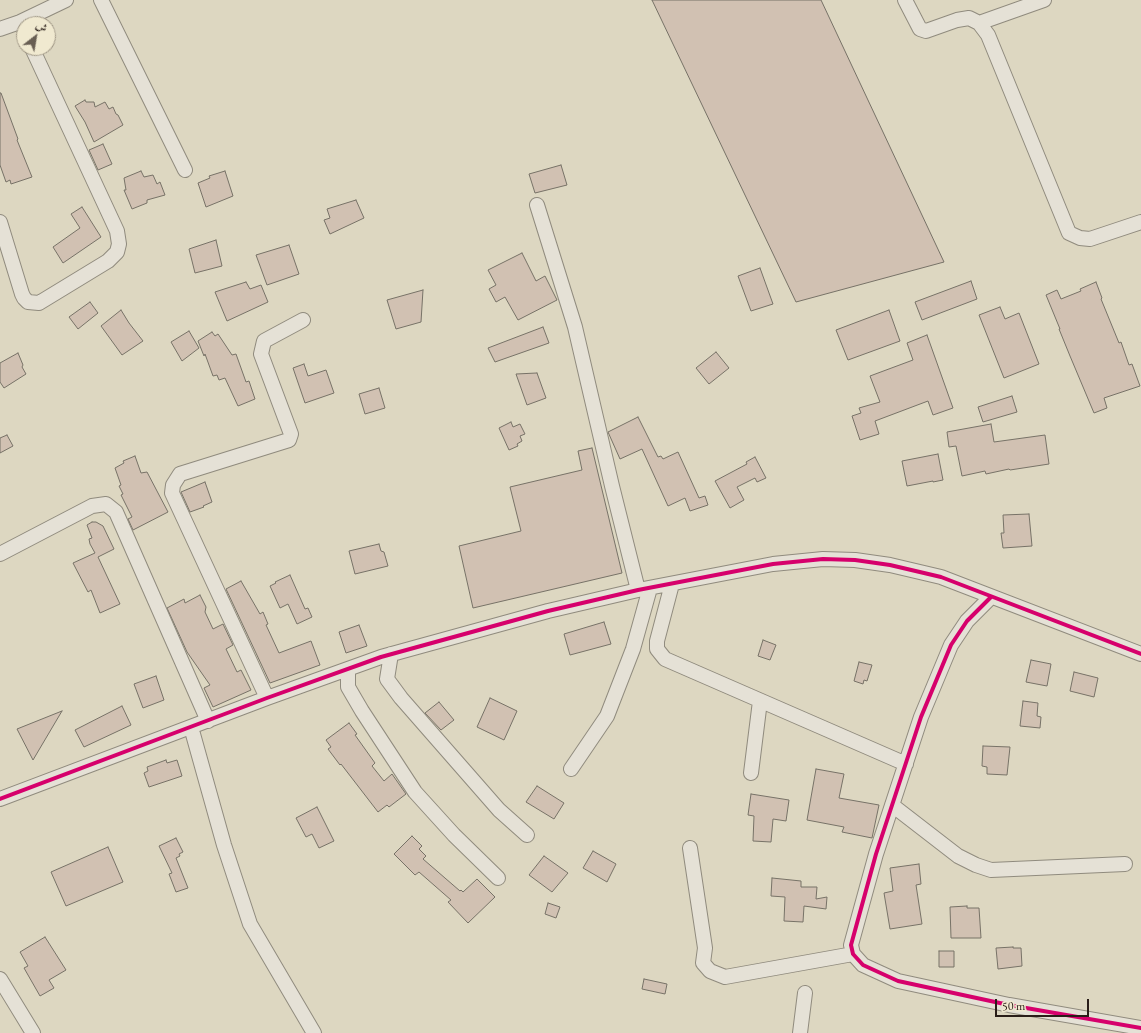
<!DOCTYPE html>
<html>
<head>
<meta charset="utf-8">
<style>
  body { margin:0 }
  #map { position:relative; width:1141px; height:1033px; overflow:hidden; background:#ddd7c1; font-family:"EB Garamond",Amiri,serif }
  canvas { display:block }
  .north { position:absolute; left:16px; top:16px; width:40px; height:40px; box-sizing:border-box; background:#f0e9d0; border:1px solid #a09786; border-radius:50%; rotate:31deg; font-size:11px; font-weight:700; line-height:16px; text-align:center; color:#291d18 }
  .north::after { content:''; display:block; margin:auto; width:14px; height:18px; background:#685e53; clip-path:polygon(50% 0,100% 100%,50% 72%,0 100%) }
  .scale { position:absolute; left:995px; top:999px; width:94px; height:18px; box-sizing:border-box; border:2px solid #291d18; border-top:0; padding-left:5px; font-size:12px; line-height:14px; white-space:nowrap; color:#291d18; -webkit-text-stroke:3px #f0e9d0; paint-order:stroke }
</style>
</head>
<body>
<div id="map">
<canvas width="1141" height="1033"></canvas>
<div class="north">ش</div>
<div class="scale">50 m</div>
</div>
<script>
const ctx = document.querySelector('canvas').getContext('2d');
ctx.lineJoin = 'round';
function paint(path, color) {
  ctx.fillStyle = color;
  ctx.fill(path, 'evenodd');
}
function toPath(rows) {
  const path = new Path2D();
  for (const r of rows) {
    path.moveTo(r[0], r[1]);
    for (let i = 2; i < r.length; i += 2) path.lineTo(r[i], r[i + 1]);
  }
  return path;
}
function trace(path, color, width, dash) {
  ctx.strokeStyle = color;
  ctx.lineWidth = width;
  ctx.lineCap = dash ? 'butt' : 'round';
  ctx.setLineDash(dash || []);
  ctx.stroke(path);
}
const building = toPath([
  [652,0,821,0,944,262,796,302,652,0],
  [0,93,1,93,18,139,17,140,32,177,11,184,10,180,6,182,0,165,0,93],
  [85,100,86,102,94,102,95,107,105,102,109,109,113,107,116,114,118,115,123,125,94,142,85,122,75,106,85,100],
  [103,144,112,164,98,170,89,150,103,144],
  [561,165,567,185,535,193,529,174,561,165],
  [141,171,144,177,153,175,157,184,160,182,165,195,147,200,147,203,132,209,124,190,126,190,124,178,141,171],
  [225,171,233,196,206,207,198,183,210,178,209,176,225,171],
  [356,200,364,218,330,234,324,220,330,218,327,209,356,200],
  [82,207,101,237,63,263,53,247,80,228,71,214,82,207],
  [216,240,222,266,195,273,189,249,216,240],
  [289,245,299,274,267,285,256,255,289,245],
  [522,253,536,281,545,276,557,300,518,320,505,297,496,302,489,289,496,285,488,270,522,253],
  [760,268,773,304,751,311,738,276,760,268],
  [971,281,977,299,922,320,915,302,971,281],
  [246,282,250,289,261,285,268,302,227,321,215,292,246,282],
  [1096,282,1102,298,1101,299,1119,343,1121,342,1129,365,1132,364,1140,386,1104,398,1107,408,1094,413,1070,356,1059,329,1060,329,1046,295,1057,290,1061,299,1081,291,1080,289,1096,282],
  [423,290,421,322,396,329,387,300,423,290],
  [90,302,98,313,78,329,69,317,90,302],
  [1000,307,1005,319,1019,313,1039,364,1004,378,979,315,1000,307],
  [121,310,129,323,143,341,122,355,101,326,121,310],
  [889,310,900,341,848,360,836,330,889,310],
  [543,327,549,343,495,362,488,348,543,327],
  [189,331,199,348,182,361,171,342,189,331],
  [212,332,215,336,218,334,232,355,236,354,246,382,249,381,255,399,238,406,225,378,219,380,217,375,213,376,205,354,204,356,198,341,212,332],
  [927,335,953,408,933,415,928,401,875,421,879,434,860,440,852,416,861,413,859,408,880,402,870,376,913,360,907,343,927,335],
  [716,352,729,368,709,384,696,368,716,352],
  [18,353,23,365,22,367,26,374,4,388,0,382,0,363,18,353],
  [304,364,308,376,326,370,334,393,305,403,293,368,304,364],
  [537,373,546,398,527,405,516,374,537,373],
  [379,388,385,408,365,414,359,394,379,388],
  [1012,396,1017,412,983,422,978,407,1012,396],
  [638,417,658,457,661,456,663,459,678,452,699,498,705,496,708,505,690,511,685,498,668,506,642,449,620,459,608,432,638,417],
  [511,422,513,427,520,424,525,434,520,436,522,441,517,444,518,446,509,450,499,428,511,422],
  [991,424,994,442,1045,435,1049,464,1010,470,1009,469,986,474,985,471,962,476,956,446,949,447,947,432,991,424],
  [7,435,13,446,0,453,0,438,7,435],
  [592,448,622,573,473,608,459,546,521,531,510,487,582,470,578,451,592,448],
  [938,454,943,480,933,482,933,481,907,486,902,461,938,454],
  [135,456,141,473,147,472,168,512,133,530,128,519,132,517,121,495,123,494,119,486,121,485,115,468,124,463,123,461,135,456],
  [755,457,766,478,757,482,755,478,737,487,744,500,730,508,715,481,747,464,746,462,755,457],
  [205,482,212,502,203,506,204,507,190,512,181,492,205,482],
  [1029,514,1032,546,1003,548,1001,533,1004,533,1003,515,1029,514],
  [92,522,96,522,103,526,114,549,98,557,120,604,100,613,91,590,88,592,73,563,95,553,90,544,89,539,92,538,87,525,92,522],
  [379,544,381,551,384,552,388,566,355,574,349,551,379,544],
  [290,575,305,609,308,608,312,617,297,624,288,604,280,608,270,586,276,583,275,582,290,575],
  [241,581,260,614,263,612,268,624,266,625,279,653,311,641,320,665,270,683,226,589,241,581],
  [200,595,206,607,205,612,213,629,223,624,233,645,226,649,237,672,241,670,251,690,213,707,204,688,210,685,187,652,167,608,184,599,185,603,200,595],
  [604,622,611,644,570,655,564,634,604,622],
  [359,625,367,646,346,653,339,632,359,625],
  [763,640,776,645,770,660,758,656,763,640],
  [1031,660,1051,664,1047,686,1026,682,1031,660],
  [859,662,872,665,867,681,864,680,863,684,854,681,859,662],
  [1074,672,1098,678,1094,697,1070,691,1074,672],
  [156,676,164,700,143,708,134,684,156,676],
  [490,698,517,711,504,740,477,727,490,698],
  [1023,701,1038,703,1037,716,1041,717,1040,728,1020,726,1023,701],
  [439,702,454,720,441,730,425,713,439,702],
  [122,706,131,725,84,747,75,730,122,706],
  [62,711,33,760,17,729,62,711],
  [349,723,357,734,355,735,375,763,372,766,384,781,392,774,406,794,389,807,387,805,378,812,341,764,340,765,328,749,331,747,326,740,349,723],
  [983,746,1010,747,1007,775,987,774,987,767,982,766,983,746],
  [166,760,167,763,177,760,182,776,149,787,144,773,148,771,147,767,166,760],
  [816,769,844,774,839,798,879,805,872,838,842,832,844,827,807,820,816,769],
  [537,786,564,803,554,819,526,802,537,786],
  [751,794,789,800,786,821,773,819,771,842,753,841,754,816,748,815,751,794],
  [317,807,334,841,319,848,312,834,306,837,296,818,317,807],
  [412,836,422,846,419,849,426,856,423,859,460,891,461,890,463,892,477,879,495,897,468,923,448,902,451,900,419,872,415,875,394,854,412,836],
  [176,838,183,852,179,854,180,856,176,858,188,888,176,892,169,874,172,873,159,846,176,838],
  [108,847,123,882,66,906,51,872,108,847],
  [593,851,616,864,607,882,583,868,593,851],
  [544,856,568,873,552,892,529,875,544,856],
  [919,864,921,884,916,885,922,924,890,929,884,893,893,891,890,868,919,864],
  [772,878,801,881,801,887,817,887,816,899,827,897,826,909,804,906,803,922,784,921,785,897,771,896,772,878],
  [548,903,560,907,556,918,545,914,548,903],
  [967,906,967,908,979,908,981,938,951,938,950,907,967,906],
  [45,937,66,970,49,980,54,988,40,996,24,968,28,966,20,952,45,937],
  [1013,947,1013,948,1021,948,1022,966,998,969,996,948,1013,947],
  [939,951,954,951,954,967,939,967,939,951],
  [644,979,667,984,665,994,642,989,644,979]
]);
paint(building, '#d1c1b2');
trace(building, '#777267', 1);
const minor = toPath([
  [101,0,185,170],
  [905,0,920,29,926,31,957,20,969,18,979,23,988,35,1069,233,1080,238,1090,239,1141,222],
  [979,23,1044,0],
  [0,29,20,22,66,0],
  [537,205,575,327,612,486,638,590],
  [0,222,22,294,24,298,28,302,39,303,108,261,117,252,119,244,117,231,32,48],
  [0,554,92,506,106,504,116,512,208,721],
  [672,584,657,641,657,649,665,659,906,764],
  [991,597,967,621,951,645,921,717,876,854,851,945,853,954,863,965,898,981,1009,1005,1141,1028],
  [391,654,387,679,401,698,499,810,527,835],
  [348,669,348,687,362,711,415,792,454,835,498,878],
  [267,698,172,493,173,485,180,474,289,440,291,434,261,354,264,341,303,320],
  [191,727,224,845,250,924,314,1033],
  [571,769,607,716,633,649,650,588],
  [751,773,760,701],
  [0,799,267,698,381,657,548,611,638,590,773,564,823,559,855,560,890,565,941,577,1141,654],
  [892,805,958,856,976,865,991,870,1125,864],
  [690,848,705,948,703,963,710,971,725,977,853,954],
  [0,979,33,1033],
  [800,1033,805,993]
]);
trace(minor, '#908b7e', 16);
trace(minor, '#e5e1d6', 14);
trace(toPath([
  [991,597,967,621,951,645,921,717,876,854,851,945,853,954,863,965,898,981,1009,1005,1141,1028],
  [0,799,267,698,381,657,548,611,638,590,773,564,823,559,855,560,890,565,941,577,1141,654]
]), '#d6006c', 4);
</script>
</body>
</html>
